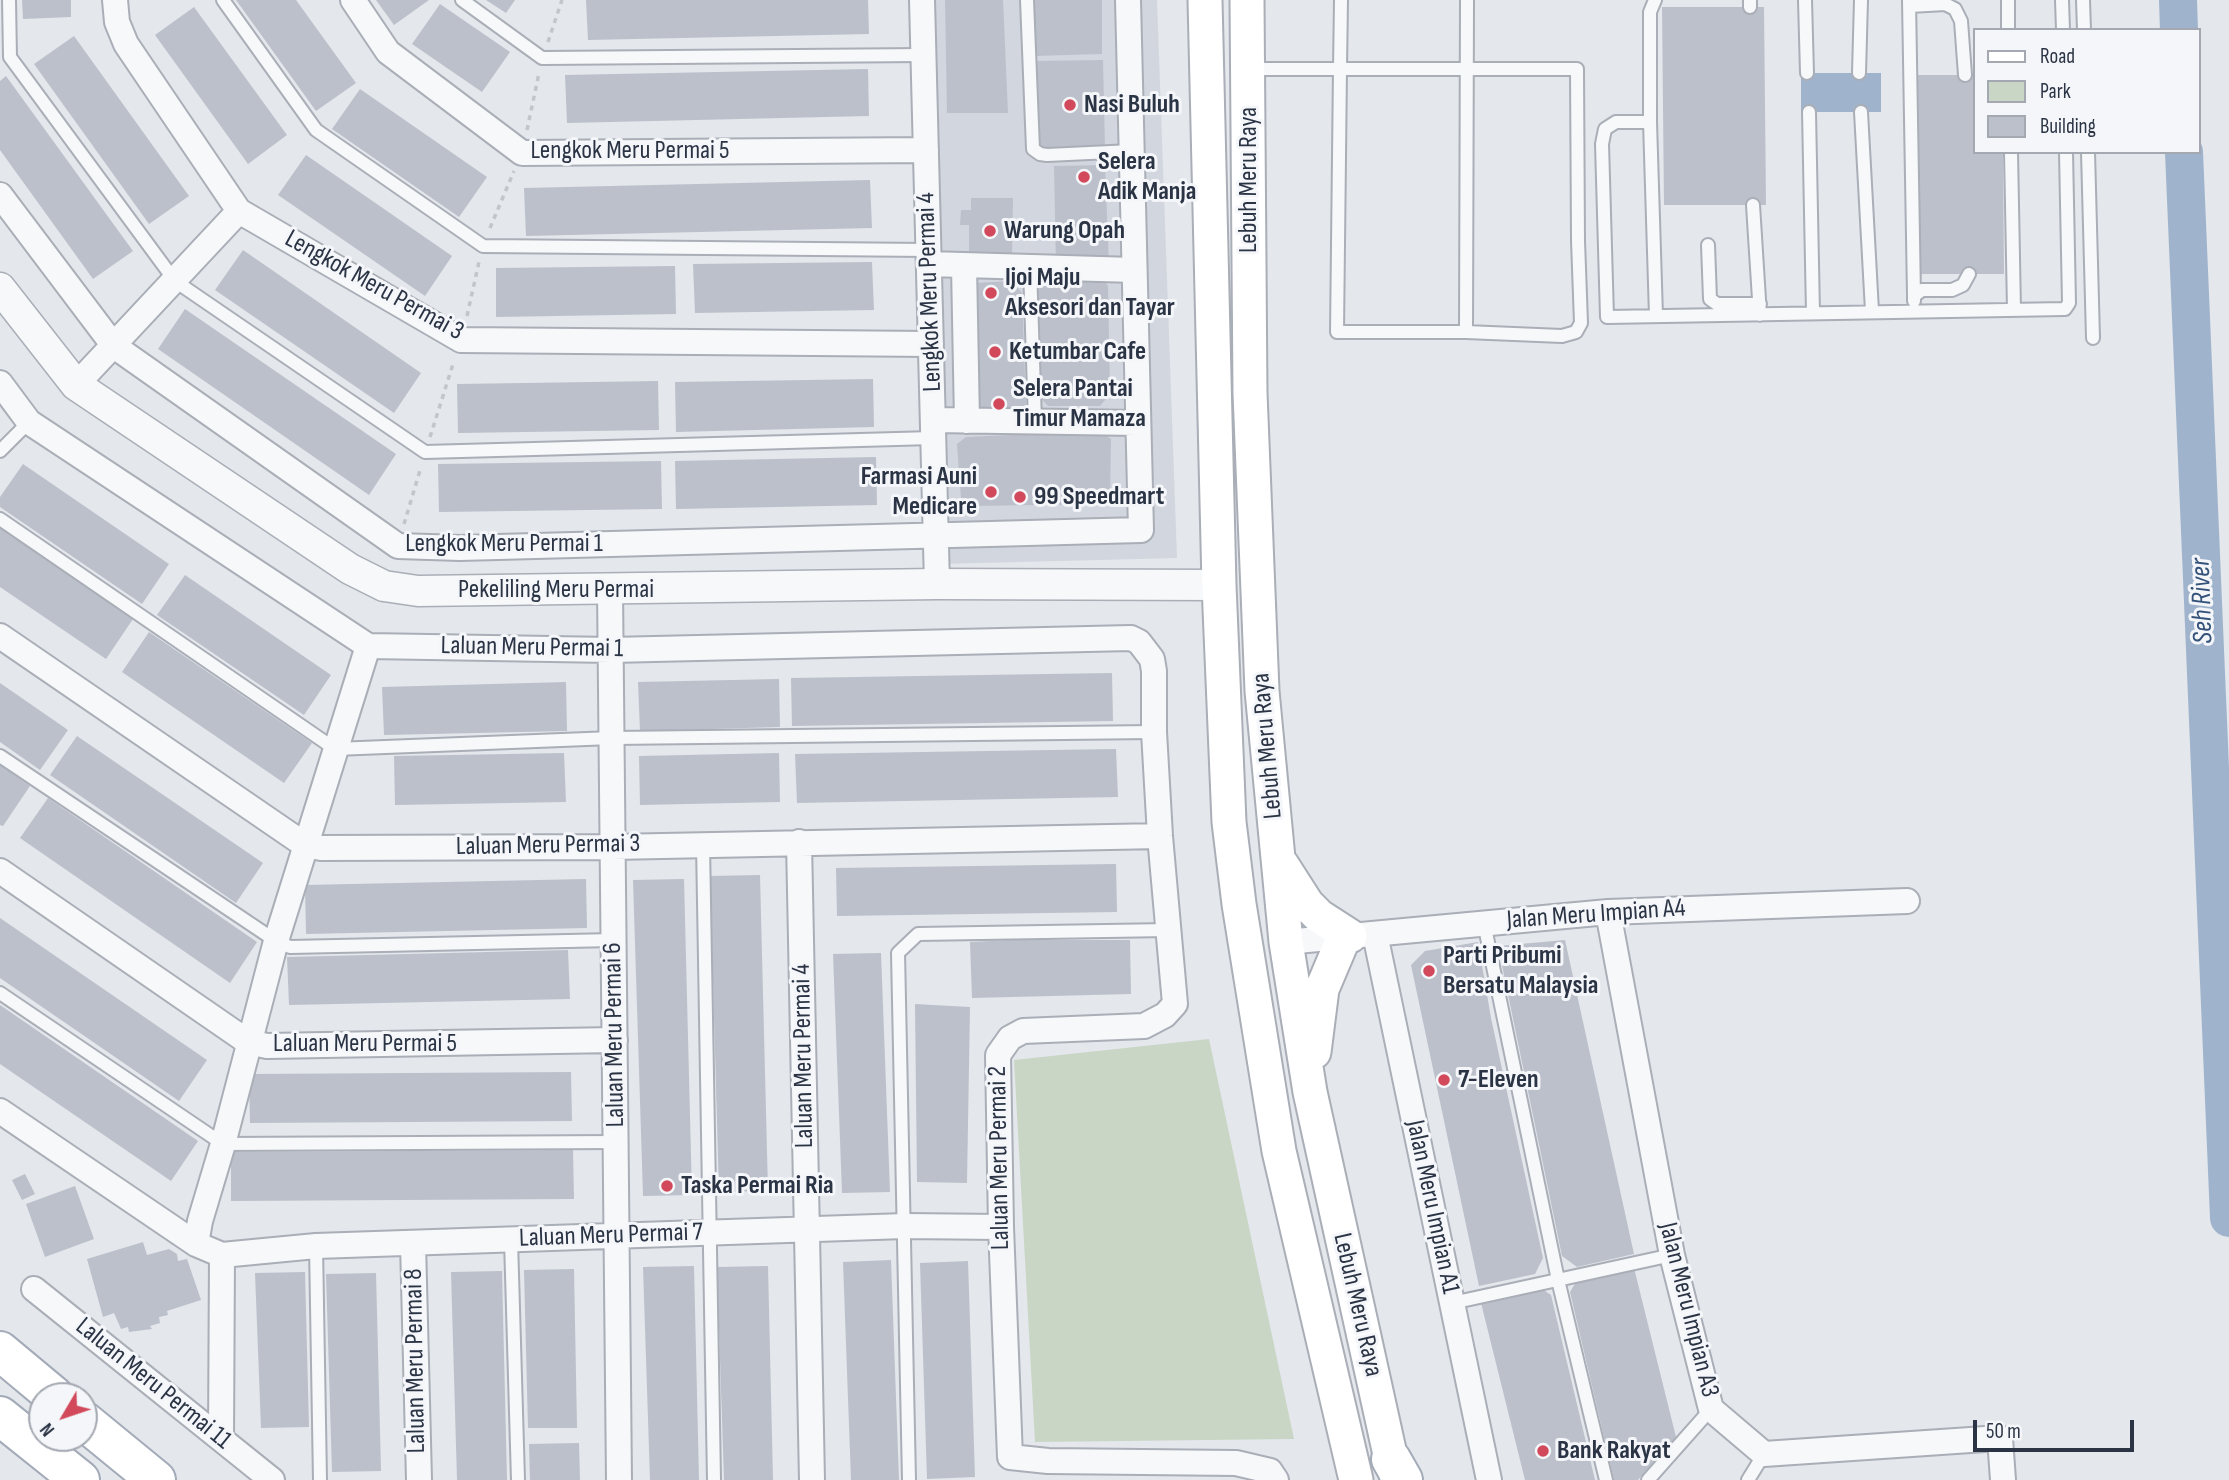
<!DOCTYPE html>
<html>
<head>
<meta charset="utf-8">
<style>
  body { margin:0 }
  #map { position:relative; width:2229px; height:1480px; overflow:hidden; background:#e4e7ec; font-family:"Sofia Sans Condensed",sans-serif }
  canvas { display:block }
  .legend { position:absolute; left:1973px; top:28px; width:228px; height:126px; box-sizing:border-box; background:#f4f6f9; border:2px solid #a4a8b1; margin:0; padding:9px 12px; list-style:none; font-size:21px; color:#2b3445 }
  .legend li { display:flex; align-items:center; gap:14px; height:35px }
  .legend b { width:35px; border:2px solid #a4a8b1 }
  .north { position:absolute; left:28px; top:1382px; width:70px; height:70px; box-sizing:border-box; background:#f4f6f9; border:2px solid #a4a8b1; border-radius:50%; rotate:231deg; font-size:19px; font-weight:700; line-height:28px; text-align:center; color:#2b3445 }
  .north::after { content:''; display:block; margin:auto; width:24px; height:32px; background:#d1495b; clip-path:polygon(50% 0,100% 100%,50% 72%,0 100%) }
  .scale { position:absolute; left:1973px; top:1420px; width:161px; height:32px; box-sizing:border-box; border:4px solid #2b3445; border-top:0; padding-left:9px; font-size:21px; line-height:24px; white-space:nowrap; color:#2b3445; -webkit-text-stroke:5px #f4f6f9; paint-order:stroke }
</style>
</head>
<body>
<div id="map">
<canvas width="2229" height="1480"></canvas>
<ul class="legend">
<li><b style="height:9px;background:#fff"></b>Road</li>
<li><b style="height:19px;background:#c9d6c5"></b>Park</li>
<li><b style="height:19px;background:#bbc0ca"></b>Building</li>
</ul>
<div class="north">N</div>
<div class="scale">50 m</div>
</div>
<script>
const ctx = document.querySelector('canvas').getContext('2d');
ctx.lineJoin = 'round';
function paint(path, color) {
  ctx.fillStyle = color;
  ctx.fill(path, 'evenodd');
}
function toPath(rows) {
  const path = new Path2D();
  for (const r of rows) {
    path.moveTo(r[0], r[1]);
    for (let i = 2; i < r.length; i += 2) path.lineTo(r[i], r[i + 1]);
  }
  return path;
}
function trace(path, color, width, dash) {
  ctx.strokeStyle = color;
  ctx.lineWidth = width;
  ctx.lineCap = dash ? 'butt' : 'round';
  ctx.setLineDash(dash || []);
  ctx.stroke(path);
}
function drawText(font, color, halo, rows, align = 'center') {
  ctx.font = font + ' "Sofia Sans Condensed",sans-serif';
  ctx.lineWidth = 6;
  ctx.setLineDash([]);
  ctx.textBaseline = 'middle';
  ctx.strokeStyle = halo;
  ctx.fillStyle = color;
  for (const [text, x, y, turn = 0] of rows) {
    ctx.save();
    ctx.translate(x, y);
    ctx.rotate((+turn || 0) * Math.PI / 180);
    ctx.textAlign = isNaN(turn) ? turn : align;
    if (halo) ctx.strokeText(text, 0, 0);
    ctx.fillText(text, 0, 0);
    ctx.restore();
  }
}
paint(toPath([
  [920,0,1157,0,1177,558,940,564]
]), '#d2d6de');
paint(toPath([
  [1209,1039,1294,1439,1035,1442,1014,1060]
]), '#c9d6c5');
paint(toPath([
  [1801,73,1881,73,1881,112,1801,112]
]), '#9fb4cc');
trace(toPath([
  [2178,0,2179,30],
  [2184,152,2229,1218]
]), '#9fb4cc', 38);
paint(toPath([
  [22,0,71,0,71,17,23,19],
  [236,0,296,0,356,83,316,111],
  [376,0,429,0,394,25],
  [486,0,515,0,506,13],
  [586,0,868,0,869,34,588,40],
  [945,0,1003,0,1008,113,947,113],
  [1034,0,1102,0,1102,54,1035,56],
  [440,4,510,52,482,92,412,44],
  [194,7,287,135,248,164,155,35],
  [1662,7,1764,7,1766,205,1664,205],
  [74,36,189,196,149,224,34,64],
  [1103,60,1105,149,1037,149,1036,61],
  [868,69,869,116,567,123,565,75],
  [1916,75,1975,75,1975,152,2003,152,2004,274,1918,274],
  [6,76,133,251,93,279,0,150,0,81],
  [360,89,487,177,459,217,332,129],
  [306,155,452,256,425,296,278,195],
  [1105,165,1109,265,1056,266,1054,166],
  [870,180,872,228,526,236,524,188],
  [971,198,1013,198,1012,254,969,254,969,225,960,225,961,210,971,210],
  [243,250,421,373,394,413,215,290],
  [872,262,874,310,695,313,693,264],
  [675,266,676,314,496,317,496,268],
  [1102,277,1108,286,1110,394,1100,406,1048,406,1039,396,1037,291,1048,279],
  [1012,281,1022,293,1026,405,1012,415,978,415,973,283],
  [185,309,396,454,369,495,158,349],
  [873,379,874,427,676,432,675,382],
  [658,381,659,430,458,433,457,384],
  [1099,431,1111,439,1110,500,1102,504,971,506,961,498,957,444,966,437],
  [876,457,877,505,676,509,675,461],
  [661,461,662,509,439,512,438,464],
  [23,464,169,564,142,604,0,507,0,497],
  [0,528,133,619,106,659,0,587],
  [185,575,331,675,304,715,157,615],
  [149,632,312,743,284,783,122,672],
  [1112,673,1113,721,792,726,791,678],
  [779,679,780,727,640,731,638,682],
  [566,682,567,731,384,735,382,687],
  [0,683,68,730,40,770,0,742],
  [77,736,263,863,236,903,50,775],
  [1116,749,1118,797,797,803,795,754],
  [564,753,566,802,395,805,394,756],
  [779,753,780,802,640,805,639,756],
  [0,765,30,786,3,826,0,825],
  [48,798,257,942,230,983,20,838],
  [1116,864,1117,912,837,916,836,868],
  [760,875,768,1191,719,1192,710,876],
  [586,879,587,928,306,934,305,885],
  [684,879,692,1195,643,1196,633,880],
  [0,918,207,1060,179,1101,0,978],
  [1009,940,1130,940,1131,994,972,998,970,942],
  [1565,940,1634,1254,1577,1267,1562,1256,1498,946],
  [1478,942,1491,1018,1543,1258,1535,1274,1479,1286,1411,965,1425,951],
  [568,950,570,999,289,1005,287,957],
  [881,953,890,1192,842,1193,833,954],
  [915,1004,970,1007,967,1183,917,1182],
  [0,1005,198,1141,171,1181,0,1064],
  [571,1072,572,1121,250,1123,249,1074],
  [573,1150,574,1199,231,1201,231,1152],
  [25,1174,35,1194,22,1200,12,1180],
  [75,1186,94,1239,45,1257,26,1204],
  [143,1242,147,1255,169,1249,177,1254,178,1261,187,1259,201,1300,167,1311,168,1315,159,1317,160,1323,150,1326,152,1329,129,1332,128,1327,121,1329,114,1313,103,1317,87,1259],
  [891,1260,899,1480,851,1480,843,1262],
  [968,1261,975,1477,927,1479,920,1263],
  [694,1266,699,1480,650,1480,643,1267],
  [768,1266,773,1480,724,1480,717,1267],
  [1634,1268,1676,1437,1638,1480,1614,1480,1570,1292,1576,1282],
  [574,1269,577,1428,528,1428,524,1270],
  [502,1271,507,1480,457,1480,451,1272],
  [305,1272,309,1427,261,1428,255,1273],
  [376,1273,381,1471,332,1472,326,1274],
  [1542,1289,1551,1295,1595,1480,1525,1480,1481,1303],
  [579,1443,580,1480,530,1480,529,1444]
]), '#bbc0ca');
const service = toPath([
  [9,0,10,57,175,281,425,452,933,438],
  [223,0,316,130,483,246,929,250],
  [462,0,542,58,924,55],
  [1027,0,1033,149,1040,154,1047,155,1132,151],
  [1655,0,1650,12,1650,122,1616,122,1605,129,1602,144,1607,317,2065,309,2069,303,2066,152],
  [1805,0,1807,73],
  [1909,0,1914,296],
  [2008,0,2008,30],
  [2062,0,2063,30],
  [2083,0,2084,30],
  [1910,6,1945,4,1955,9,1961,21,1965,75],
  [1750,7,1750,0],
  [1248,69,1577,69,1578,241,1581,323,1576,332,1562,336,1466,332,1337,332,1340,69,1341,0],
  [1859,73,1861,0],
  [1809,112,1813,313],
  [1861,112,1872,311],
  [1650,122,1656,316],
  [2011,152,2014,310],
  [2088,152,2093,338],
  [1753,205,1760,315],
  [1708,245,1710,299,1717,304,1760,304],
  [1030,267,1035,422],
  [1914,301,1914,296,1922,290,1952,290,1963,285,1969,274],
  [1466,332,1467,0],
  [0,451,29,422],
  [0,519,335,749,612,738,1154,732],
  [0,756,276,941,290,947,614,940],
  [703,844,714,1480],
  [1484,923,1558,1280,1606,1480],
  [0,993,223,1144,616,1142],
  [511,1240,518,1480],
  [316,1246,320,1480],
  [1452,1303,1672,1255],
  [909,1480,898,953,918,934,1169,930],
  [1648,1480,1711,1409],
  [1748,1480,1764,1454]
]);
const minor = toPath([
  [115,0,117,22,126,44,239,211,461,340,931,344],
  [353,0,388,52,522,153,926,150],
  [922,0,937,584],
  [0,195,114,346,398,546,460,548,1141,530,1128,0],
  [929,264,1134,270],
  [964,266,967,421],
  [0,383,29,422,368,646,611,650,1131,638,1139,642,1152,659,1154,671,1154,732,1160,836,1175,1004,1165,1015,1144,1026,1023,1031,1010,1038,998,1055,1001,1227,1010,1457,1048,1461,1236,1463,1270,1471,1276,1480],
  [76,385,239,211],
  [933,420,1138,423],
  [610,590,619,1480],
  [0,636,305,845,321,848,613,847,1160,836],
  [799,842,812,1480],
  [0,871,248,1042,267,1046,615,1040],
  [1608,912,1672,1255,1711,1409,1764,1454,2000,1438,2003,1480],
  [1375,934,1489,1480],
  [1286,942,1608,912,1907,901],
  [0,1111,196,1244,222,1255,221,1439],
  [413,1243,419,1480],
  [196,1244,200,1221,223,1144,276,941,368,646],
  [222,1255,316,1246,905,1226,1001,1227],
  [34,1289,272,1480]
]);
const tertiary = toPath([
  [0,288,76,385,350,569,384,586,418,591,937,584,1219,585]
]);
const secondary = toPath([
  [1205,0,1219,585,1229,822,1239,904,1279,1151,1356,1480],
  [1247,0,1250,393,1262,691,1286,942,1310,1092,1391,1459,1398,1480],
  [1282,865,1307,904,1319,916,1350,936],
  [1314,1052,1322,989,1344,937]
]);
const primary = toPath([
  [0,1351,54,1396],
  [0,1416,80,1480],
  [84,1421,156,1480],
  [1391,1459,1403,1480]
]);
trace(service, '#a9aeb7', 16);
trace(minor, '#a9aeb7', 28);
trace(tertiary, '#a9aeb7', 33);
trace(secondary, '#a9aeb7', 37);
trace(primary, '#a3abb8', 42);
trace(toPath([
  [548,42,562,0],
  [527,130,539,73],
  [490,228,514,171],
  [467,316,479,262],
  [430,437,454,361],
  [404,524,421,467]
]), '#c2c5cb', 3.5, [5, 5]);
trace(service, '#f7f8fa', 12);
trace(minor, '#f7f8fa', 24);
trace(tertiary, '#f7f8fa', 30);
trace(secondary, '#fff', 33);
trace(primary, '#fff', 38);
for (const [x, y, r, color] of [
  [1070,105,7,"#d1495b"],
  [1084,177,7,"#d1495b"],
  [990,231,7,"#d1495b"],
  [991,293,7,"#d1495b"],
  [995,352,7,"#d1495b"],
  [999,404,7,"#d1495b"],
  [991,492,7,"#d1495b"],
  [1020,497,7,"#d1495b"],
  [1429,971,7,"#d1495b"],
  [1444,1080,7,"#d1495b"],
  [667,1186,7,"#d1495b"],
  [1543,1451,7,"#d1495b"]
]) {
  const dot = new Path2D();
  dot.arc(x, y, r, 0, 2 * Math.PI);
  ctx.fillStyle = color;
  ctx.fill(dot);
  trace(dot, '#f4f6f9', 2.5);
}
drawText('bold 26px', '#2b3445', '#f4f6f9', [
  ["Nasi Buluh",1084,105],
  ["Selera",1098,162],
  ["Adik Manja",1098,192],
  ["Warung Opah",1004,231],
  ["Ijoi Maju",1005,278],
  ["Aksesori dan Tayar",1005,308],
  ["Ketumbar Cafe",1009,352],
  ["Selera Pantai",1013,389],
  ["Timur Mamaza",1013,419],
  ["Farmasi Auni",977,477,"right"],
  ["Medicare",977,507,"right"],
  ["99 Speedmart",1034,497],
  ["Parti Pribumi",1443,956],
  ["Bersatu Malaysia",1443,986],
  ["7-Eleven",1458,1080],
  ["Taska Permai Ria",681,1186],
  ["Bank Rakyat",1557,1451]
], 'left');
drawText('26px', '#2b3445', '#f4f6f9', [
  ["Lengkok Meru Permai 5",630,151],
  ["Lebuh Meru Raya",1249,180,-90],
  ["Lengkok Meru Permai 3",374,286,29],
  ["Lengkok Meru Permai 4",930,292,-92],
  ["Lengkok Meru Permai 1",504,544],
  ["Pekeliling Meru Permai",556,590],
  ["Laluan Meru Permai 1",532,648,1],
  ["Lebuh Meru Raya",1268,746,-95],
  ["Laluan Meru Permai 3",548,846,-1],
  ["Jalan Meru Impian A4",1596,915,-4],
  ["Laluan Meru Permai 6",615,1035,-91],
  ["Laluan Meru Permai 5",365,1044],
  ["Laluan Meru Permai 4",804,1056,-91],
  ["Laluan Meru Permai 2",1000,1158,-91],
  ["Jalan Meru Impian A1",1432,1207,78],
  ["Laluan Meru Permai 7",611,1236,-2],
  ["Lebuh Meru Raya",1357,1305,77],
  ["Jalan Meru Impian A3",1688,1310,76],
  ["Laluan Meru Permai 8",416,1361,-91],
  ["Laluan Meru Permai 11",153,1384,39]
]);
drawText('italic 28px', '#34527a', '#f4f6f9', [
  ["Seh River",2203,601,-92]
]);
</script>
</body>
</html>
